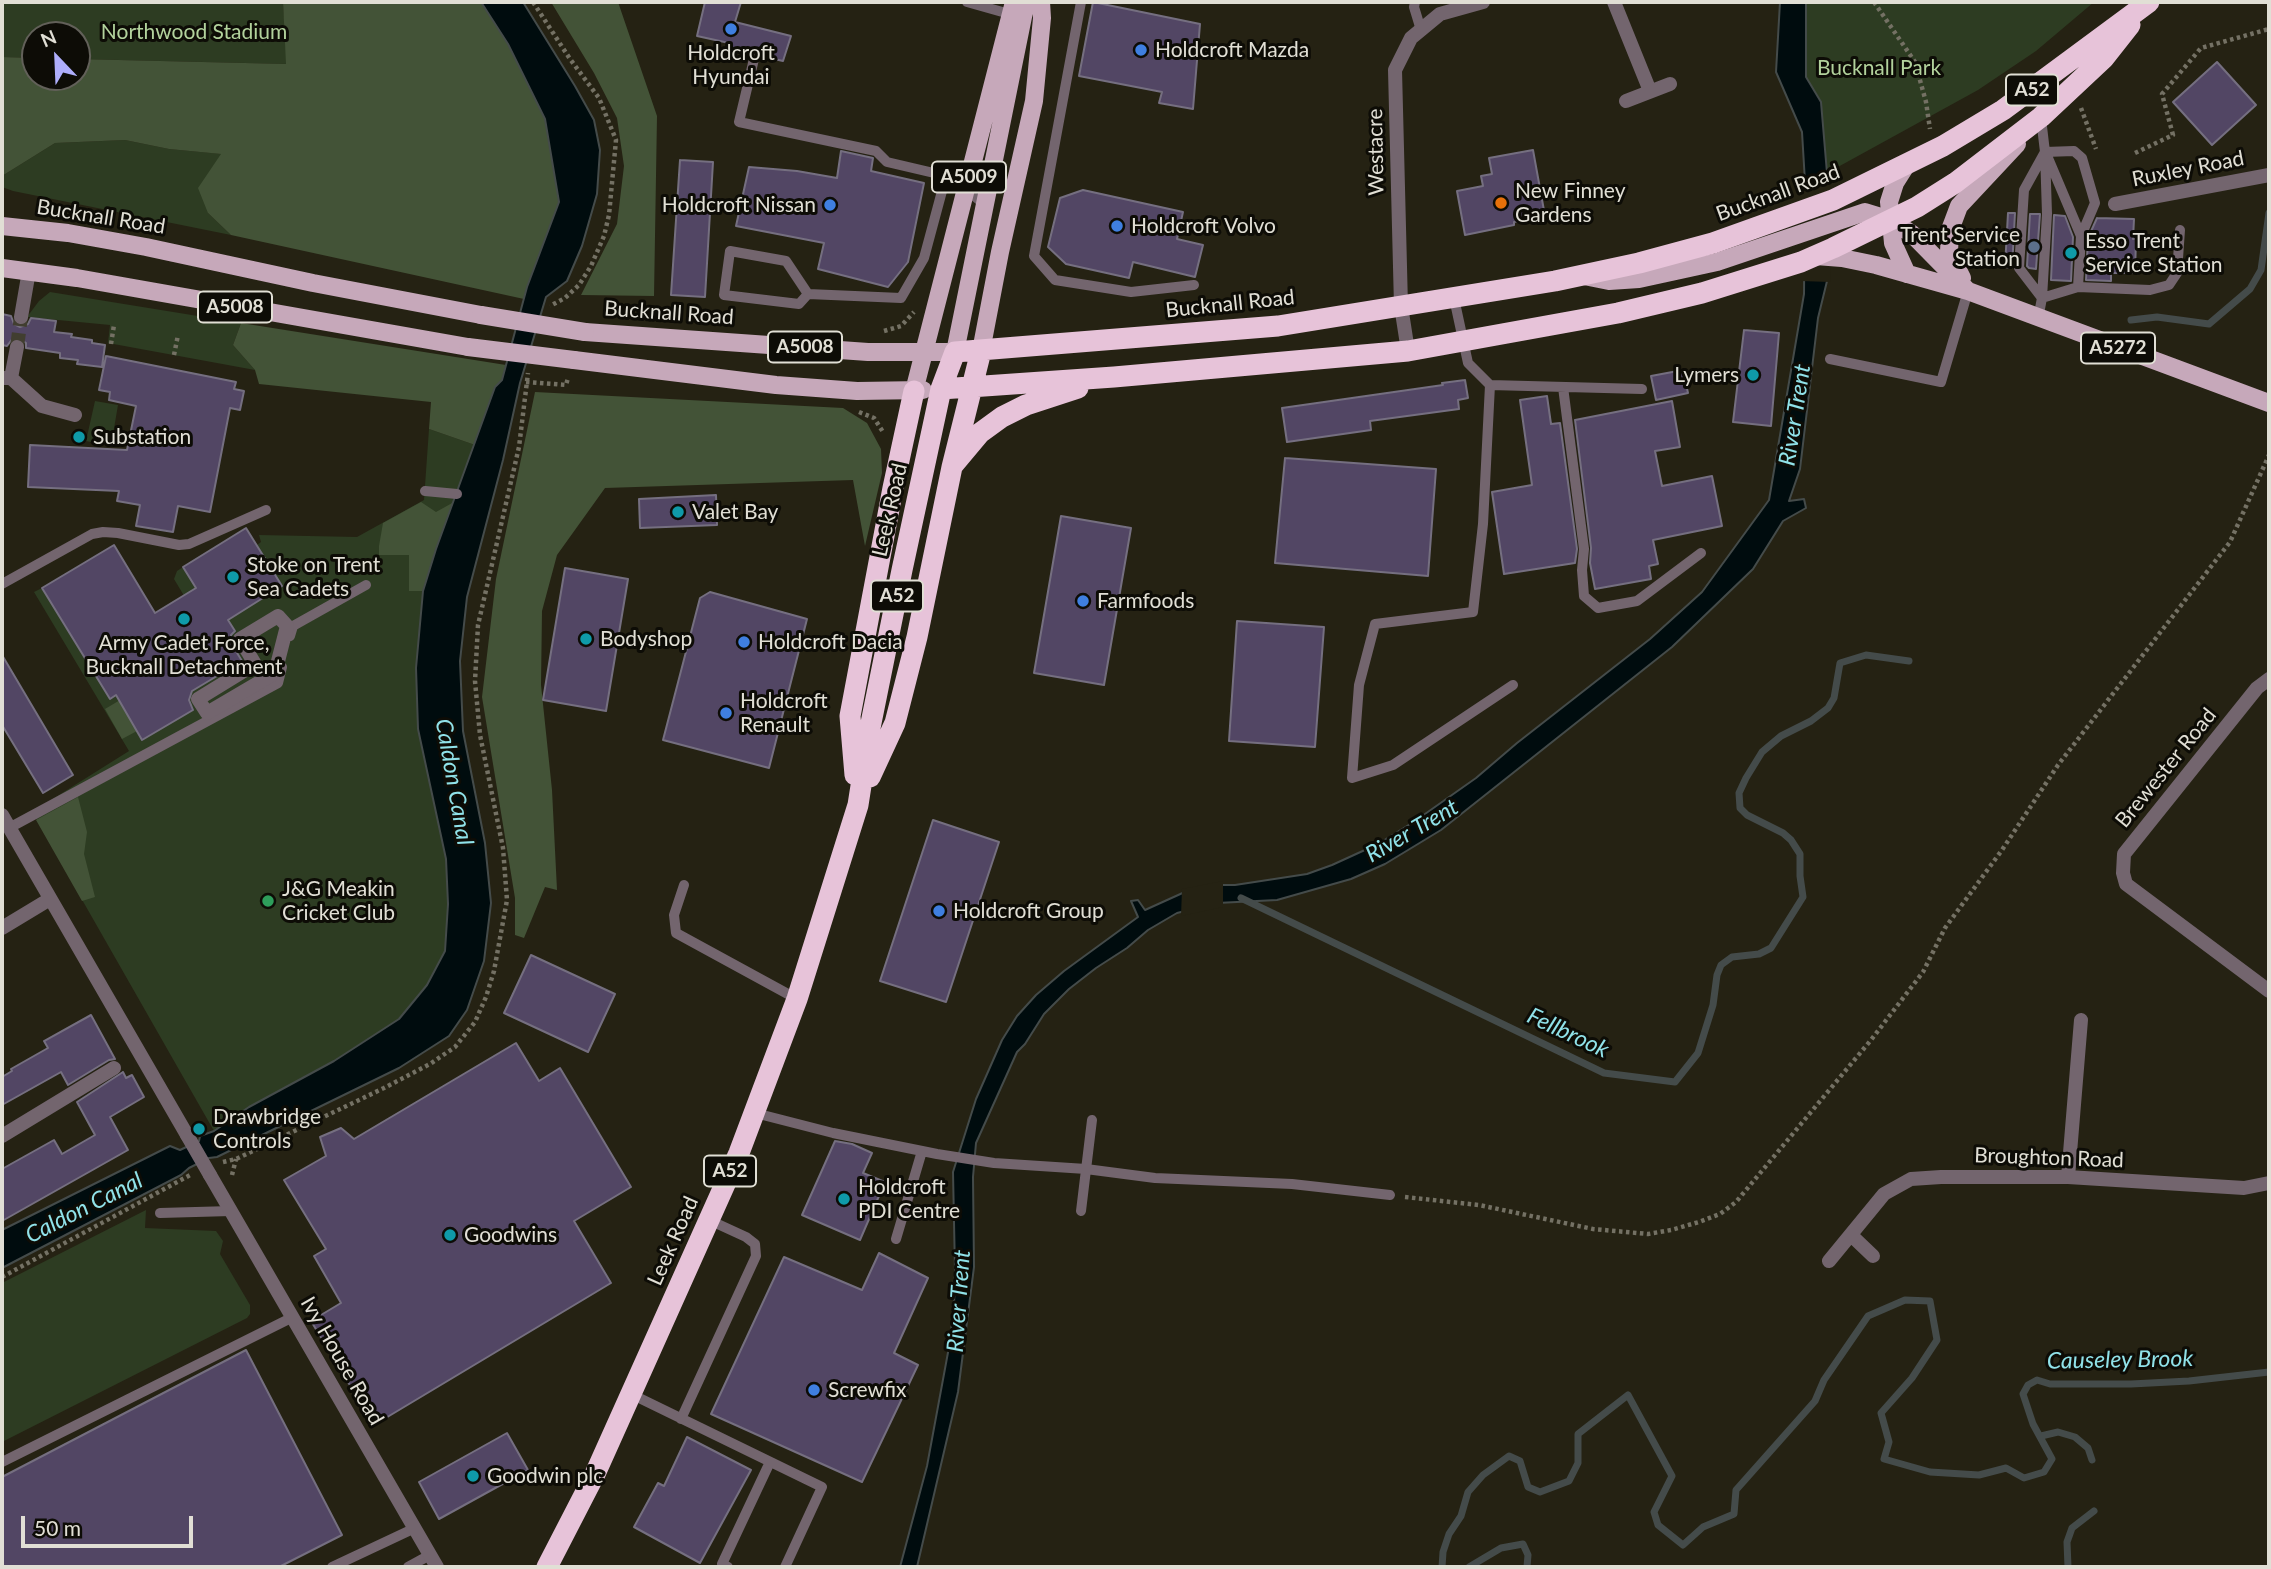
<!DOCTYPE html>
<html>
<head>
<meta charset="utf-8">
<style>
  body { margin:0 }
  #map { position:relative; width:2271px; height:1569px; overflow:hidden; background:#252213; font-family:Lato,sans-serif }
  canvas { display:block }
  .frame { position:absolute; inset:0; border:4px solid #e1dfd5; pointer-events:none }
  .north { position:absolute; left:21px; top:21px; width:70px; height:70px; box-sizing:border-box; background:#0d0c06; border:2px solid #626059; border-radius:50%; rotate:337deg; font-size:19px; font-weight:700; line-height:28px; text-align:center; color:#e1dfd5 }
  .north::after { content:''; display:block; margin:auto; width:24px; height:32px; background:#aeaefb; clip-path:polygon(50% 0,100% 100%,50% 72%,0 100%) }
  .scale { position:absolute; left:21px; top:1516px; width:172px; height:32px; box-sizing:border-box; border:4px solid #e1dfd5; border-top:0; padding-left:9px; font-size:21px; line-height:24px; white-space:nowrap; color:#e1dfd5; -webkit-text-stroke:5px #0d0c06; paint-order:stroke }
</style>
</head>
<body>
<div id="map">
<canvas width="2271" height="1569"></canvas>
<div class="frame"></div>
<div class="north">N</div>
<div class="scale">50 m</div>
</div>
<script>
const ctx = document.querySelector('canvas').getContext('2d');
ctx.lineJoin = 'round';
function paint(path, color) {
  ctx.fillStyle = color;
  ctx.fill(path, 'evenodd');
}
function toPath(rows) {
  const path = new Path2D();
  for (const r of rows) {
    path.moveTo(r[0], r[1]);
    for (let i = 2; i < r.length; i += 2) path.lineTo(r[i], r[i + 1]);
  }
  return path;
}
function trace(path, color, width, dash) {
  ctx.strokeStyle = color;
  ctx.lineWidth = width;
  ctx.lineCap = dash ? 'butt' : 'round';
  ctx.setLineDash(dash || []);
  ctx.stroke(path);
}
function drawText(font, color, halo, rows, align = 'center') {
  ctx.font = font + ' Lato,sans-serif';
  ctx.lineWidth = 6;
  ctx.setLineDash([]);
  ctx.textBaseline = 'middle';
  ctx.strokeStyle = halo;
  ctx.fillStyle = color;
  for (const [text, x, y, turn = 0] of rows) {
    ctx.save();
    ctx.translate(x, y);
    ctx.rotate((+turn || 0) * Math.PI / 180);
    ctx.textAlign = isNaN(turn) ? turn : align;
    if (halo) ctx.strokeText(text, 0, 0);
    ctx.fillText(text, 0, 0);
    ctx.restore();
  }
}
paint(toPath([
  [2,2,283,2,287,64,77,59,77,35,35,35,35,58,2,57],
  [1806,2,2094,2,2036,51,1978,90,1827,173,1821,102,1806,78],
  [125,140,169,149,222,154,208,213,231,235,13,191,2,187,2,176,55,143],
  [50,292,241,323,233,345,255,370,108,343,110,325,27,317,39,301],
  [95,401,118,405,111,446,86,441],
  [429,429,475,445,436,549,423,591,418,730,446,859,448,904,445,951,427,985,399,1019,334,1061,249,1107,214,1131,32,812,129,751,34,592,42,588,110,699,181,656,204,629,174,579,177,571,183,567,220,625,282,586,257,545,261,542,259,535,357,537,424,500],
  [146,1210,145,1228,216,1231,223,1241,220,1254,250,1305,250,1314,247,1318,2,1442,2,1283]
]), '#2d3c22');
paint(toPath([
  [283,2,481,2,508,44,545,119,559,202,524,299,231,235,208,213,198,188,221,154,169,149,125,140,55,143,2,176,2,57,35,58,35,77,77,77,77,59,286,64],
  [551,2,618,2,657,116,654,296,581,295,617,224,624,166,617,118,594,73],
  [241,323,506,365,502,380,495,387,475,445,429,429,431,402,259,384,255,370,233,345],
  [535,392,843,408,867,423,881,449,882,473,865,546,853,480,605,488,557,555,542,611,541,685,552,790,557,890,545,887,524,938,515,935,515,898,482,697,496,579],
  [421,502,436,512,454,502,436,549,423,591,409,591,409,555,379,555,379,546,383,523],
  [199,653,137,731,122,739,105,709],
  [78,797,87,832,84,854,95,897,82,901,36,820]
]), '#435337');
const water = toPath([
  [481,2,523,2,575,86,594,120,600,150,597,194,582,246,567,281,546,297,520,383,503,460,467,597,460,661,463,731,485,843,491,903,484,961,467,1010,449,1036,399,1068,217,1157,209,1158,189,1168,181,1175,2,1268,2,1230,170,1146,180,1150,199,1141,200,1136,214,1131,249,1107,334,1061,399,1019,427,985,445,951,448,904,446,859,418,729,416,668,423,591,436,549,495,387,502,380,527,287,559,202,545,119,508,44,481,2],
  [1780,2,1806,2,1806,77,1821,102,1827,173,1828,277,1818,318,1800,469,1789,501,1804,499,1806,508,1783,521,1753,569,1672,647,1441,830,1385,864,1351,879,1277,900,1217,903,1177,913,1148,930,1127,948,1096,968,1069,989,1044,1014,1025,1044,1017,1052,976,1143,973,1177,974,1267,958,1392,917,1567,900,1567,927,1466,949,1347,954,1306,955,1271,953,1172,976,1099,1002,1040,1017,1016,1036,995,1064,971,1138,917,1131,901,1138,900,1145,910,1187,891,1218,885,1235,885,1307,874,1332,865,1378,844,1415,821,1476,778,1517,743,1650,639,1702,592,1769,500,1804,294,1805,182,1802,132,1776,72,1780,2]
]);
paint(water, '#000c0e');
trace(water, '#444b4a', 2);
paint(toPath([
  [1801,183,1831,183,1830,282,1801,281],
  [1223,881,1223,907,1181,916,1182,889]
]), '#252213');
trace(toPath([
  [2131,320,2157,317,2209,324,2250,289,2261,270,2269,213],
  [1241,898,1604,1073,1675,1082,1698,1053,1713,1005,1717,975,1721,965,1732,957,1759,954,1771,948,1803,897,1800,876,1800,854,1791,840,1783,833,1747,815,1740,808,1739,793,1746,778,1762,752,1781,736,1811,721,1828,708,1834,698,1840,663,1866,655,1909,661],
  [2041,1436,2058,1432,2075,1437,2088,1448,2092,1460],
  [1442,1567,1443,1552,1449,1534,1461,1516,1468,1492,1483,1475,1509,1456,1520,1461,1528,1487,1540,1492,1569,1481,1578,1463,1578,1434,1628,1395,1672,1476,1654,1512,1658,1525,1683,1545,1703,1527,1734,1514,1736,1490,1815,1401,1824,1380,1868,1316,1905,1300,1930,1301,1937,1340,1912,1378,1881,1413,1889,1442,1884,1459,1930,1472,1979,1475,2006,1468,2024,1478,2044,1472,2052,1459,2033,1424,2023,1394,2028,1385,2037,1380,2050,1384,2131,1384,2189,1381,2269,1372],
  [1469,1567,1501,1548,1523,1544,1528,1555,1527,1567],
  [2068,1567,2067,1542,2072,1528,2094,1511]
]), '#444b4a', 7);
const building = toPath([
  [705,2,741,2,735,22,791,36,783,61,761,56,755,52,749,54,727,49,729,43,697,36,705,2],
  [1093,2,1200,24,1193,109,1159,103,1162,92,1079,76,1093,2],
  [2217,62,2256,105,2212,145,2173,102,2217,62],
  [1533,150,1545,216,1514,222,1514,225,1465,235,1457,191,1483,186,1481,176,1492,174,1489,158,1533,150],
  [841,151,873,158,871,171,924,183,908,262,888,287,818,269,824,243,736,226,749,167,797,171,837,178,841,151],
  [680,160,713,162,705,297,671,295,680,160],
  [1083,190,1183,212,1177,239,1203,245,1195,277,1133,262,1129,278,1066,264,1048,247,1060,198,1083,190],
  [2008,213,2015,213,2012,268,2005,267,2008,213],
  [2030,214,2040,214,2036,269,2029,268,2027,266,2030,214],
  [2054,215,2065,216,2073,237,2071,281,2051,280,2054,215],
  [2097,218,2134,219,2133,239,2136,239,2135,273,2111,273,2111,281,2086,280,2088,238,2097,218],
  [2,314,11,316,14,324,20,327,28,324,31,318,56,321,54,332,72,334,71,337,92,340,92,343,105,345,102,367,77,364,78,360,60,358,60,353,26,348,26,343,19,338,13,338,7,346,2,345,2,314],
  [1744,330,1779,333,1771,426,1733,422,1744,330],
  [106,356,236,382,234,389,244,391,240,410,230,408,210,512,178,506,173,532,136,526,140,505,117,501,119,491,28,487,30,445,127,450,136,406,109,400,110,392,99,390,106,356],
  [1683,370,1688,393,1656,400,1651,376,1683,370],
  [1465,380,1468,398,1458,400,1459,409,1370,421,1371,430,1287,442,1282,408,1443,385,1442,383,1465,380],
  [1547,396,1551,424,1560,423,1577,549,1575,563,1504,574,1492,492,1532,485,1520,400,1547,396],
  [1672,401,1680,447,1655,451,1662,486,1712,476,1722,526,1653,540,1658,564,1649,566,1651,579,1595,589,1590,563,1591,548,1575,420,1672,401],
  [1285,458,1436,469,1428,576,1275,563,1285,458],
  [716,495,717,525,640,528,639,499,716,495],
  [1061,516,1131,528,1104,685,1034,673,1061,516],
  [246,528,282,586,228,620,235,631,231,635,231,643,242,661,192,691,189,700,193,710,142,740,116,695,110,699,42,588,114,545,155,613,196,588,183,567,246,528],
  [565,568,628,579,606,711,543,700,565,568],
  [710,592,807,619,769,768,663,740,700,598,710,592],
  [1237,621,1324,627,1315,747,1229,741,1237,621],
  [2,655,73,775,43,793,2,725,2,655],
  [933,820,999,842,946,1002,880,981,933,820],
  [531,955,615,994,588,1052,504,1013,531,955],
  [91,1015,115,1059,109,1060,68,1085,61,1072,2,1105,2,1077,12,1071,11,1069,48,1048,44,1041,91,1015],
  [516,1043,539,1081,560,1068,631,1187,574,1221,611,1283,374,1425,311,1321,341,1303,314,1256,326,1249,284,1180,326,1156,320,1137,341,1128,354,1139,516,1043],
  [123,1072,126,1078,132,1075,144,1097,110,1117,128,1150,2,1221,2,1169,54,1140,62,1154,95,1135,77,1102,123,1072],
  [835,1141,852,1144,872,1153,863,1173,885,1182,860,1240,802,1215,835,1141],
  [879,1253,928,1278,894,1353,918,1365,862,1482,711,1414,784,1257,862,1290,879,1253],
  [246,1350,342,1535,279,1567,2,1567,2,1477,246,1350],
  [507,1433,528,1470,439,1519,419,1482,507,1433],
  [687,1437,751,1470,700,1563,634,1527,658,1483,664,1486,687,1437]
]);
paint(building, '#524664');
trace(building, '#756f80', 2);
trace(toPath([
  [17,347,21,317]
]), '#413e30', 14, [14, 7]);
trace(toPath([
  [533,2,570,59,599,98,616,140,609,215,604,236,591,266,579,285,565,298,550,306],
  [1874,2,1915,62,1926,102,1930,129],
  [2081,108,2096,149],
  [2135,153,2173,135,2162,94,2201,48,2269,29],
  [884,331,901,326,914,312],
  [111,344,114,325],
  [174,355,178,335],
  [526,382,566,385,568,378],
  [859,412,874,418,883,432],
  [223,1162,236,1159,384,1088,430,1064,455,1047,475,1022,486,997,494,971,507,900,503,848,480,735,475,681,478,625,519,447,528,373],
  [232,1175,236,1159],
  [1405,1197,1479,1205,1593,1229,1648,1234,1671,1230,1699,1222,1720,1214,1736,1202,1871,1040,1923,972,1945,928,2002,850,2058,765,2230,542,2269,455],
  [2,1277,192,1174]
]), '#747164', 4.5, [3.5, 3.5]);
trace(toPath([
  [967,2,1013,15],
  [1081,2,1034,256,1055,280,1131,292,1194,285],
  [1415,2,1414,7,1421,30],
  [754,59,739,122,876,151,887,162,934,173,966,189,986,206],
  [2048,158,2081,236],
  [2078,287,2150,290,2169,285,2177,273,2180,230],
  [808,294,786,261,730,251,724,295,799,304,808,294,901,298,924,258,945,180],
  [1454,298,1468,363,1490,385,1483,524,1473,612,1375,624,1359,685,1352,778,1393,765,1513,685],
  [2042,298,2078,287,2081,236,2095,203,2082,158,2074,151,2045,152],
  [2042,298,2019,268,2024,190,2045,152],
  [2038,319,2042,298,2047,214,2045,152,2041,118],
  [1830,359,1941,382,1968,291],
  [1490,385,1642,389],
  [1563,387,1584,549,1582,570,1584,596,1598,608,1637,601,1701,553],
  [425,491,457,494],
  [2,584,92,534,103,532,118,533,179,545,189,544,266,510],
  [290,636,293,626,366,585],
  [9,828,278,683,282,667],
  [684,885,674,915,676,933,797,999],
  [755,1113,833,1133,937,1154,994,1163,1086,1169,1155,1178,1292,1184,1390,1195],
  [1081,1211,1092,1120],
  [160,1213,231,1211],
  [896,1239,922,1151],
  [631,1394,822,1487,785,1567],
  [681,1419,756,1256,755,1244,746,1237,709,1220],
  [2,1462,293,1317],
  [332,1567,415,1528],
  [408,1567,430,1555],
  [728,1567,722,1564,770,1462]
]), '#73656e', 10);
trace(toPath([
  [1614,2,1650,91],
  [1626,101,1670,84],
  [2115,204,2269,175],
  [21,317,29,271],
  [1408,351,1401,306,1395,70,1411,38,1440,14,1483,2],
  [2,378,11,378,42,406,75,415],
  [11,378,17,347],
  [278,616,287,626,275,673,207,713,198,699,255,664,240,639,278,616],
  [2269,679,2257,688,2124,854,2123,873,2126,884,2269,991],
  [2,815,187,1135],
  [2,928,50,899],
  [2,1136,114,1068],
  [210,1175,437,1567],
  [2068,1177,2081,1020],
  [1851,1235,1873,1256],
  [1829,1261,1884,1194,1911,1179,1941,1177,2068,1177,2244,1188,2269,1183]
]), '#73656e', 14);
trace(toPath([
  [2,226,68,233,146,247,313,283,481,315],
  [1816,256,1842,258,1876,265,1968,291,2269,403],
  [2,268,77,278,468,347],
  [1907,274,1893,243,1889,202,1895,183,1907,164],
  [1584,276,1609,281,1639,279,1717,262,1865,212,1891,220,1912,234,1968,291],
  [1962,278,1949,252,1950,230,1959,206,2017,144],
  [585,332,868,352,955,352,1026,2],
  [981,351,1000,252,1034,101,1042,18,1041,2],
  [574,360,776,385,857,391,923,390],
  [914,391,1014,2]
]), '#c6a8ba', 18);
trace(toPath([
  [941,389,1114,377,1408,351,1618,313,1702,293,1801,262,1833,248,1917,207,1955,183,2041,117,2104,58,2130,25],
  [954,464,980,433,1002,417,1026,405,1078,388],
  [855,775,850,716,893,488,914,391],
  [870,777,895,723,917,637,952,467,981,351],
  [547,1567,595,1474,739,1153,797,999,858,805,870,728,902,570,941,389,955,352,1278,326,1555,281,1639,263,1713,243,1833,200,1943,146,2003,110,2149,2]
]), '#e7c3d9', 21);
trace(toPath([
  [187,1135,210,1175]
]), '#73656e', 14);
trace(toPath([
  [481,315,585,332],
  [468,347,574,360]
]), '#c6a8ba', 18);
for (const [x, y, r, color] of [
  [731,29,7,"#3f7fe0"],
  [1141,50,7,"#3f7fe0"],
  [1501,203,7,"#e8710a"],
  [830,205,7,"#3f7fe0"],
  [1117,226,7,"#3f7fe0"],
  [2034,247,7,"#5c6f8a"],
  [2071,253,7,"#0f9aa8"],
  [1753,375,7,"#0f9aa8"],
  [79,437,7,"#0f9aa8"],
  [678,512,7,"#0f9aa8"],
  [233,577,7,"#0f9aa8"],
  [1083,601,7,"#3f7fe0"],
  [184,619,7,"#0f9aa8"],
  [586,639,7,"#0f9aa8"],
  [744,642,7,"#3f7fe0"],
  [726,713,7,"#3f7fe0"],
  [268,901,7,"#2e9e5b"],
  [939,911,7,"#3f7fe0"],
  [199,1129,7,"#0f9aa8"],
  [844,1199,7,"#0f9aa8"],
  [450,1235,7,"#0f9aa8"],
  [814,1390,7,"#3f7fe0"],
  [473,1476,7,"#0f9aa8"]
]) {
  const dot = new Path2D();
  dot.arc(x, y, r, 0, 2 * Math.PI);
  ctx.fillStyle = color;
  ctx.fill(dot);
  trace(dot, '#0d0c06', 2.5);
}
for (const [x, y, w] of [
  [2032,90,52],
  [969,177,74],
  [235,307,74],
  [805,347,74],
  [2118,348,74],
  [897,596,52],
  [730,1171,52]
]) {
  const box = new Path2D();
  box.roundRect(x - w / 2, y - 15.5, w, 31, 5);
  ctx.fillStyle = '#0d0c06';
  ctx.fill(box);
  trace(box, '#e1dfd5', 2);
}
drawText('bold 19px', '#e1dfd5', null, [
  ["A52",2032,90],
  ["A5009",969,177],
  ["A5008",235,307],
  ["A5008",805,347],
  ["A5272",2118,348],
  ["A52",897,596],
  ["A52",730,1171]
]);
drawText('21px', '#b2d29c', '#0d0c06', [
  ["Northwood Stadium",194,32],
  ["Bucknall Park",1879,68]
]);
drawText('21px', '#e1dfd5', '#0d0c06', [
  ["Holdcroft Mazda",1155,50],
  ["Holdcroft",731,53,"center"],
  ["Hyundai",731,77,"center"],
  ["New Finney",1515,191],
  ["Gardens",1515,215],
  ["Holdcroft Nissan",816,205,"right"],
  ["Holdcroft Volvo",1131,226],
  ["Trent Service",2020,235,"right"],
  ["Station",2020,259,"right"],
  ["Esso Trent",2085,241],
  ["Service Station",2085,265],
  ["Lymers",1739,375,"right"],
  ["Substation",93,437],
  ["Valet Bay",692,512],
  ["Stoke on Trent",247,565],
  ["Sea Cadets",247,589],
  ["Farmfoods",1097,601],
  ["Bodyshop",600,639],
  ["Holdcroft Dacia",758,642],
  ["Army Cadet Force,",184,643,"center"],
  ["Bucknall Detachment",184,667,"center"],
  ["Holdcroft",740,701],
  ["Renault",740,725],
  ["J&G Meakin",282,889],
  ["Cricket Club",282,913],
  ["Holdcroft Group",953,911],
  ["Drawbridge",213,1117],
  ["Controls",213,1141],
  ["Holdcroft",858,1187],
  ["PDI Centre",858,1211],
  ["Goodwins",464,1235],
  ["Screwfix",828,1390],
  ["Goodwin plc",487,1476]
], 'left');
drawText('21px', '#e1dfd5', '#0d0c06', [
  ["Westacre",1376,152,-91],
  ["Ruxley Road",2188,169,-11],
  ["Bucknall Road",1778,193,-20],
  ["Bucknall Road",101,217,9],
  ["Bucknall Road",1230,304,-6],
  ["Bucknall Road",669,313,4],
  ["Leek Road",890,510,-77],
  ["Brewester Road",2166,768,-51],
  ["Broughton Road",2049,1158,2],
  ["Leek Road",673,1241,-66],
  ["Ivy House Road",342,1361,60]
]);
drawText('italic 23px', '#90e2e9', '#0d0c06', [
  ["River Trent",1795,415,-81],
  ["Caldon Canal",454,782,80],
  ["River Trent",1412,831,-30],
  ["Fellbrook",1568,1033,25],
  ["Caldon Canal",84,1208,-27],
  ["River Trent",959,1301,-86],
  ["Causeley Brook",2120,1360,-1]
]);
</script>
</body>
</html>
